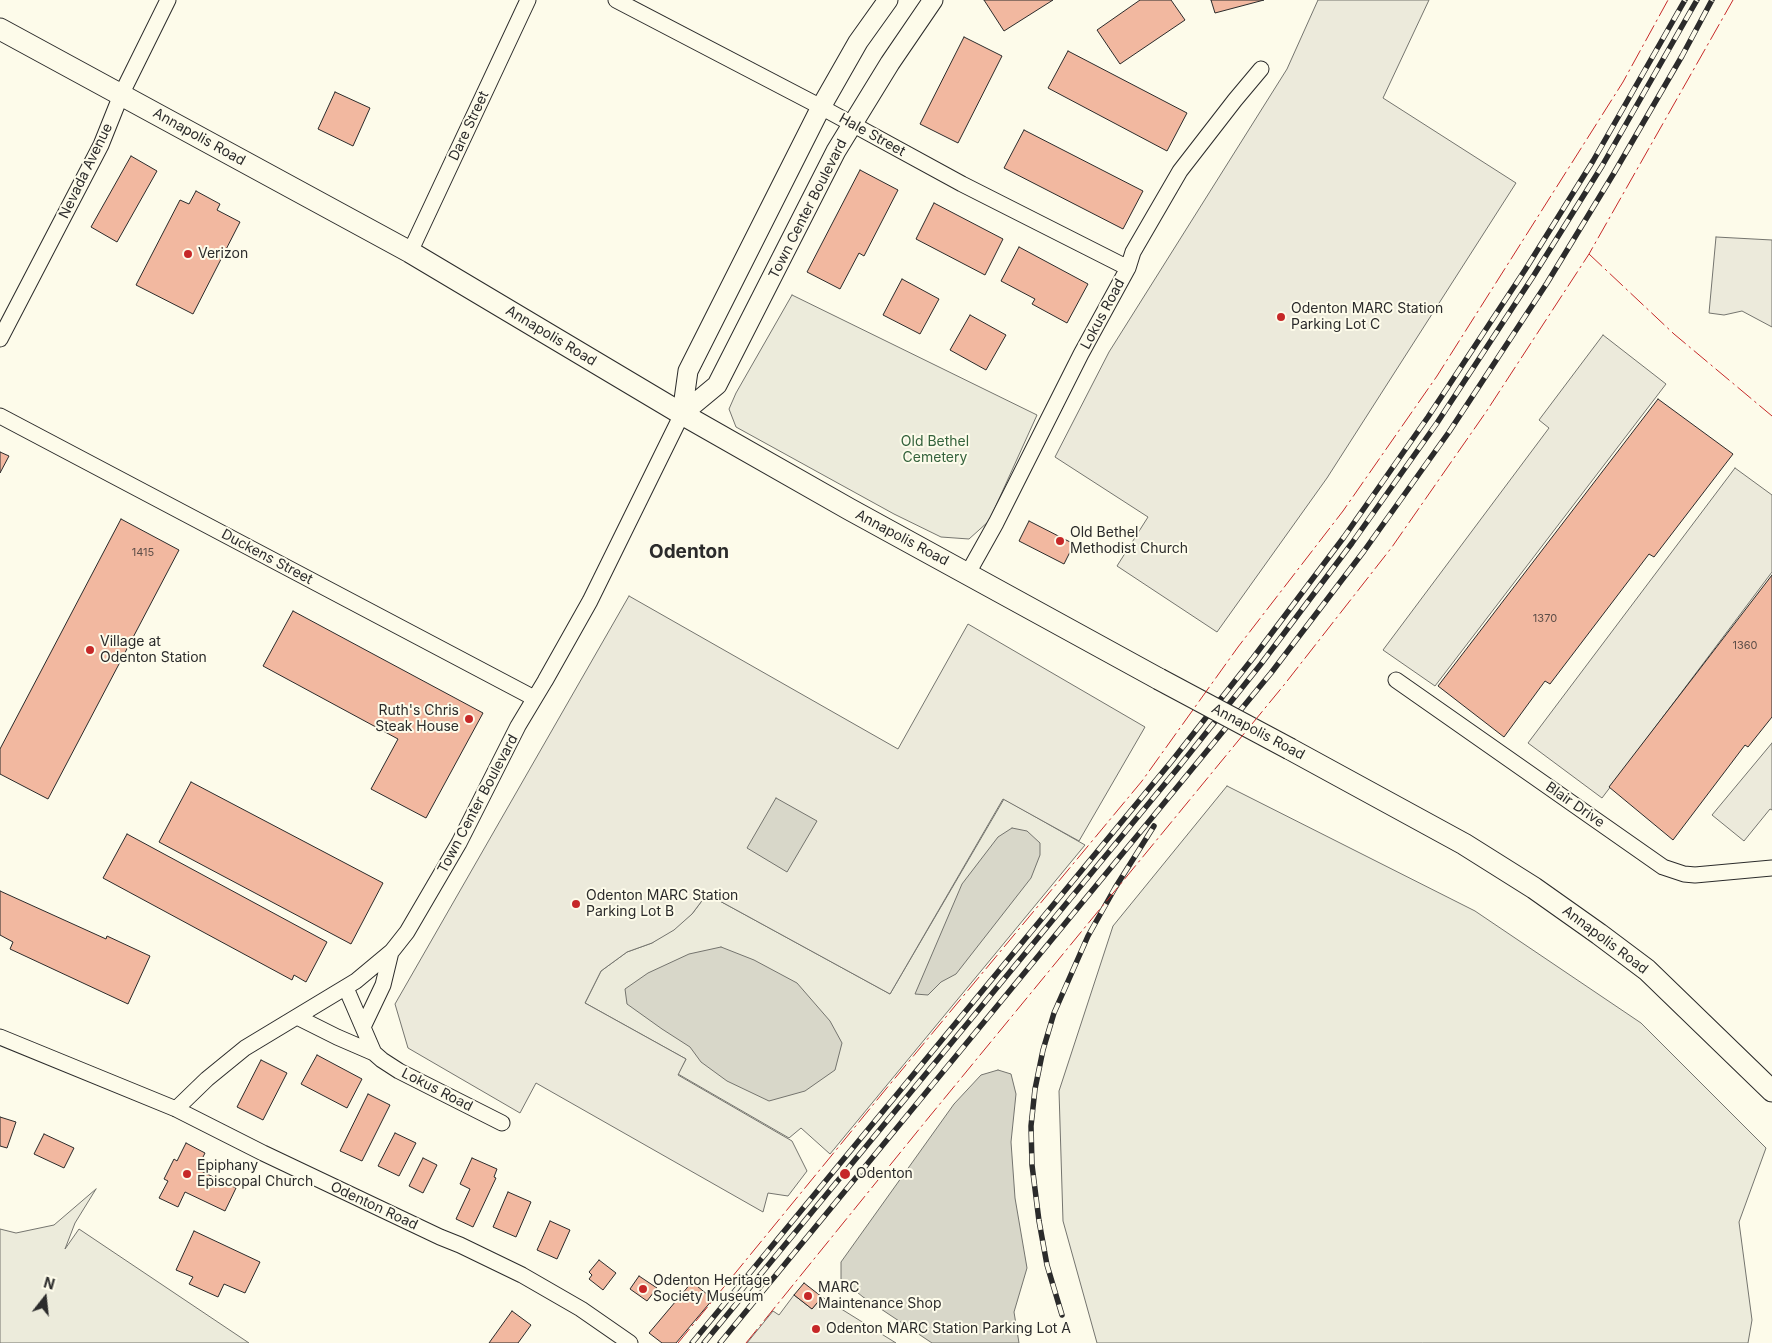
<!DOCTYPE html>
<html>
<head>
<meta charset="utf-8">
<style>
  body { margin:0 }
  #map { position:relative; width:1772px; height:1343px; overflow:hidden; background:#fdfbea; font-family:Inter,sans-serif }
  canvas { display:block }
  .north { position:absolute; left:20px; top:1273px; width:50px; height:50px; -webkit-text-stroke:4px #fdfbea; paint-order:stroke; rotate:16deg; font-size:14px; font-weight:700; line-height:20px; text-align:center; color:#2b2b2b }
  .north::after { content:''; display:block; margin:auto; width:18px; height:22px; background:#2b2b2b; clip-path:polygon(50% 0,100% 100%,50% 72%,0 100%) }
</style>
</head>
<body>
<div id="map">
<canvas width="1772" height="1343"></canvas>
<div class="north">N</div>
</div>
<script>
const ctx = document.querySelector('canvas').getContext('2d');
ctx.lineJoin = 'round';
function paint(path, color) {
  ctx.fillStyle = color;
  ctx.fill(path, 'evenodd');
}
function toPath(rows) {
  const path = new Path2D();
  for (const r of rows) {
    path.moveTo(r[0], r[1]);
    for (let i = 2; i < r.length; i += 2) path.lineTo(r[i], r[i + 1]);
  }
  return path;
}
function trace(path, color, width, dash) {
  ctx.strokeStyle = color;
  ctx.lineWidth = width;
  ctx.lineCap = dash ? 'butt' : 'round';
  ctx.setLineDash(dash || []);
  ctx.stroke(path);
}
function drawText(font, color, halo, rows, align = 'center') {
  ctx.font = font + ' Inter,sans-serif';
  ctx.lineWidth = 4;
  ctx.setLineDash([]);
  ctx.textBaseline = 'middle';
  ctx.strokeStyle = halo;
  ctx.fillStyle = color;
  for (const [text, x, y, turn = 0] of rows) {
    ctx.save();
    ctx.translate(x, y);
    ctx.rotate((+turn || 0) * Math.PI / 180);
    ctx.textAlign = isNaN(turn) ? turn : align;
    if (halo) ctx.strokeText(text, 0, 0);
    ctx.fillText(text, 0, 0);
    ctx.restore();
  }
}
const green = toPath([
  [792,295,1037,415,989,521,969,539,941,537,894,514,736,427,729,409,736,393,792,295],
  [1227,786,1475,911,1641,1023,1766,1148,1739,1222,1752,1320,1748,1343,1097,1343,1063,1221,1059,1091,1113,926,1227,786],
  [1004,799,1085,845,830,1154,801,1128,789,1138,678,1074,686,1059,585,1003,601,971,627,952,652,943,692,914,707,894,890,994,1004,799],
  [96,1189,75,1223,65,1249,79,1229,249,1343,0,1343,0,1229,16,1233,54,1225,96,1189]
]);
paint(green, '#ecebdb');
trace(green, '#74746e', 1);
const parking = toPath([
  [1318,0,1429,0,1383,98,1516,183,1327,478,1217,632,1117,566,1148,517,1055,457,1109,352,1287,69,1318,0],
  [1716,237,1772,240,1772,327,1742,311,1724,315,1709,313,1716,237],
  [1603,335,1666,384,1435,686,1383,650,1549,428,1539,420,1603,335],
  [1735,468,1772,495,1772,572,1602,798,1528,743,1735,468],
  [629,596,898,749,968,624,1145,727,1079,841,1003,799,890,994,707,894,692,914,674,930,652,943,627,952,601,971,585,1003,686,1059,678,1075,792,1141,807,1171,788,1196,768,1193,763,1212,536,1083,520,1113,408,1048,395,1004,629,596],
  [1772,743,1772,810,1770,809,1744,841,1712,815,1772,743],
  [794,1295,812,1309,822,1297,896,1343,747,1343,773,1311,779,1315,794,1295]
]);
paint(parking, '#eceadb');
trace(parking, '#74746e', 1);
const water = toPath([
  [776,798,817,821,787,872,747,848,776,798],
  [1012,828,1027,831,1040,843,1040,855,1031,878,956,974,941,982,928,995,915,994,962,884,998,837,1012,828],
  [721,947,754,960,797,983,830,1021,842,1043,835,1070,805,1091,769,1101,727,1081,701,1062,690,1047,662,1029,627,1004,625,989,648,973,689,954,721,947],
  [998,1070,1011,1074,1016,1094,1011,1142,1015,1198,1027,1268,1014,1312,1019,1343,932,1343,863,1297,841,1279,841,1262,954,1104,981,1075,998,1070]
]);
paint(water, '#d8d7c9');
trace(water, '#74746e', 1);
const building = toPath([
  [984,0,1053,0,1004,31,984,0],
  [1140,0,1171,0,1185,20,1120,64,1097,30,1140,0],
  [1211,0,1264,0,1215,13,1211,0],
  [964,37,1002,56,958,143,920,124,964,37],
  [1068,51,1187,113,1167,151,1048,88,1068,51],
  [335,92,370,108,353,146,318,129,335,92],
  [1024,130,1143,191,1123,229,1004,168,1024,130],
  [131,156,157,171,117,242,91,227,131,156],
  [860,170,898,190,864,256,859,253,840,289,807,272,860,170],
  [196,191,220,204,217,210,240,222,193,314,136,285,180,200,189,204,196,191],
  [934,203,1003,239,985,275,916,239,934,203],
  [1019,247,1088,284,1067,323,1032,304,1035,299,1001,281,1019,247],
  [902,279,939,299,920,334,883,315,902,279],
  [970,315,1006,335,986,370,950,350,970,315],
  [1658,399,1733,454,1654,557,1649,554,1550,684,1545,681,1504,737,1438,686,1658,399],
  [0,452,9,456,0,473,0,452],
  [121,519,179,550,48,799,0,774,0,749,121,519],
  [1029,521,1074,544,1064,564,1019,541,1029,521],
  [1772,575,1772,717,1748,747,1745,745,1673,840,1609,787,1772,575],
  [293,611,483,713,426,818,371,789,398,739,263,666,293,611],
  [191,782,383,883,351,944,159,842,191,782],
  [127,834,327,942,306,982,294,975,292,980,103,878,127,834],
  [0,891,106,939,107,936,150,956,128,1004,10,949,13,942,0,935,0,891],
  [317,1055,362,1079,347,1108,301,1084,317,1055],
  [261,1060,287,1073,263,1120,237,1107,261,1060],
  [368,1094,390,1105,362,1161,340,1151,368,1094],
  [0,1117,16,1122,7,1148,0,1146,0,1117],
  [395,1133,416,1143,399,1176,378,1166,395,1133],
  [44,1134,74,1148,64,1168,34,1154,44,1134],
  [186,1143,205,1153,197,1169,236,1188,225,1211,185,1192,178,1207,159,1198,168,1181,164,1179,174,1159,177,1161,186,1143],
  [423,1158,437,1165,423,1193,409,1186,423,1158],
  [472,1158,497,1169,494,1177,496,1178,473,1227,456,1219,470,1189,460,1184,472,1158],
  [508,1192,531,1202,516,1237,493,1227,508,1192],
  [550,1221,570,1230,557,1259,537,1250,550,1221],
  [194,1231,260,1262,245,1293,224,1284,218,1297,189,1284,193,1277,176,1270,194,1231],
  [599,1260,616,1273,603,1290,589,1279,592,1275,589,1272,599,1260],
  [639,1276,657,1288,647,1301,630,1289,639,1276],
  [692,1282,713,1299,676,1343,662,1343,649,1333,692,1282],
  [804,1283,822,1297,812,1309,794,1295,804,1283],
  [512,1311,531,1325,518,1343,489,1343,512,1311]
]);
paint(building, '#f2b8a0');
trace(building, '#2b2b2b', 1);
const minor = toPath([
  [616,0,821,107,962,184,1128,268],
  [410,252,528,0],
  [0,339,101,145,121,95,168,0],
  [0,416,534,698],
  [968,573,996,523,1081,354,1128,268,1133,252,1180,171,1235,100,1261,69],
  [1396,680,1663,867,1684,874,1695,875,1772,868],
  [346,988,374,1053,382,1060,399,1071,502,1123],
  [297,1017,337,1037,374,1053],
  [363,1027,383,985,391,952],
  [0,1037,176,1109,263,1153,440,1237,460,1245,522,1275,581,1309,630,1343],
  [176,1109,207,1079,245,1048,356,981,392,951,407,932,459,843,518,726,545,681,590,601,682,414]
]);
const tertiary = toPath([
  [682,414,717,385,836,151,890,63,933,0],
  [682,414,688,371,821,107,858,42,888,0]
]);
const secondary = toPath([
  [0,29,410,252,682,414,849,509,1159,679],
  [1290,749,1464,844,1534,888,1599,934,1647,970,1772,1091]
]);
trace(minor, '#2b2b2b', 17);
trace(tertiary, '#2b2b2b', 21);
trace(secondary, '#2b2b2b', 23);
trace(minor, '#fdfbea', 15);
trace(tertiary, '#fdfbea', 19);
trace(secondary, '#fdfbea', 21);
const rail = toPath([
  [1062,1315,1047,1265,1039,1221,1032,1165,1031,1126,1035,1089,1043,1050,1054,1013,1088,936,1115,888,1154,826],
  [692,1343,1171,762,1253,658,1344,537,1428,417,1525,270,1593,161,1685,0],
  [704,1343,1178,768,1261,664,1352,543,1437,423,1534,275,1602,166,1697,0],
  [720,1343,1271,673,1364,551,1449,432,1547,283,1614,173,1682,56,1712,0]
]);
trace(rail, '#2b2b2b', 5.5);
trace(rail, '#fdfbea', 4, [11]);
const secondaryBridge = toPath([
  [1159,679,1290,749]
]);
trace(secondaryBridge, '#2b2b2b', 23, []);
trace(secondaryBridge, '#fdfbea', 21);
trace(toPath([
  [1589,254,1674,334,1772,416],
  [678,1343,886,1089,1142,781,1238,647,1343,511,1437,376,1623,82,1668,0],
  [746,1343,925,1122,1284,685,1392,547,1486,412,1589,254,1733,0]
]), '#c62828', 1, [18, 4, 2.5, 4]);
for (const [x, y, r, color] of [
  [188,254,5,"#c62828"],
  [1281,317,5,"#c62828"],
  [1060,541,5,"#c62828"],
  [90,650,5,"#c62828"],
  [469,719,5,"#c62828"],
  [576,904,5,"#c62828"],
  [187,1174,5,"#c62828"],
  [845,1174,6,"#c62828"],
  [643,1289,5,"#c62828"],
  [808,1296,5,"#c62828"],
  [816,1329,5,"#c62828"]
]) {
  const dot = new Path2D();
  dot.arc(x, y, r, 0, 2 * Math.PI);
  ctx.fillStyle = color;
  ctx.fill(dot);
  trace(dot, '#fdfbea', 2);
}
drawText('11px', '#5d4e48', null, [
  ["1415",143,553],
  ["1370",1545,619],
  ["1360",1745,646]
]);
drawText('14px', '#2b2b2b', '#fdfbea', [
  ["Dare Street",469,126,-65],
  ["Hale Street",872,135,29],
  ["Annapolis Road",199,137,29],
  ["Nevada Avenue",86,171,-64],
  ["Town Center Boulevard",808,209,-63],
  ["Lokus Road",1103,314,-62],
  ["Annapolis Road",551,336,31],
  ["Annapolis Road",902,538,28],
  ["Duckens Street",267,557,28],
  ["Annapolis Road",1258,732,28],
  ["Town Center Boulevard",478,804,-62],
  ["Blair Drive",1575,805,35],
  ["Annapolis Road",1605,940,37],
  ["Lokus Road",437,1090,27],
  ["Odenton Road",374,1206,25]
]);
drawText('14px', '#2b2b2b', '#fdfbea', [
  ["Verizon",198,254],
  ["Odenton MARC Station",1291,309],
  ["Parking Lot C",1291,325],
  ["Old Bethel",1070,533],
  ["Methodist Church",1070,549],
  ["Village at",100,642],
  ["Odenton Station",100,658],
  ["Ruth's Chris",459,711,"right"],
  ["Steak House",459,727,"right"],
  ["Odenton MARC Station",586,896],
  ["Parking Lot B",586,912],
  ["Epiphany",197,1166],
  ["Episcopal Church",197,1182],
  ["Odenton",856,1174],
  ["Odenton Heritage",653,1281],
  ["Society Museum",653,1297],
  ["MARC",818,1288],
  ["Maintenance Shop",818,1304],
  ["Odenton MARC Station Parking Lot A",826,1329]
], 'left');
drawText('14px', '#34623c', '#fdfbea', [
  ["Old Bethel",935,442],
  ["Cemetery",935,458]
]);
drawText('bold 19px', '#2b2b2b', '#fdfbea', [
  ["Odenton",689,552]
]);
</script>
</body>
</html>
